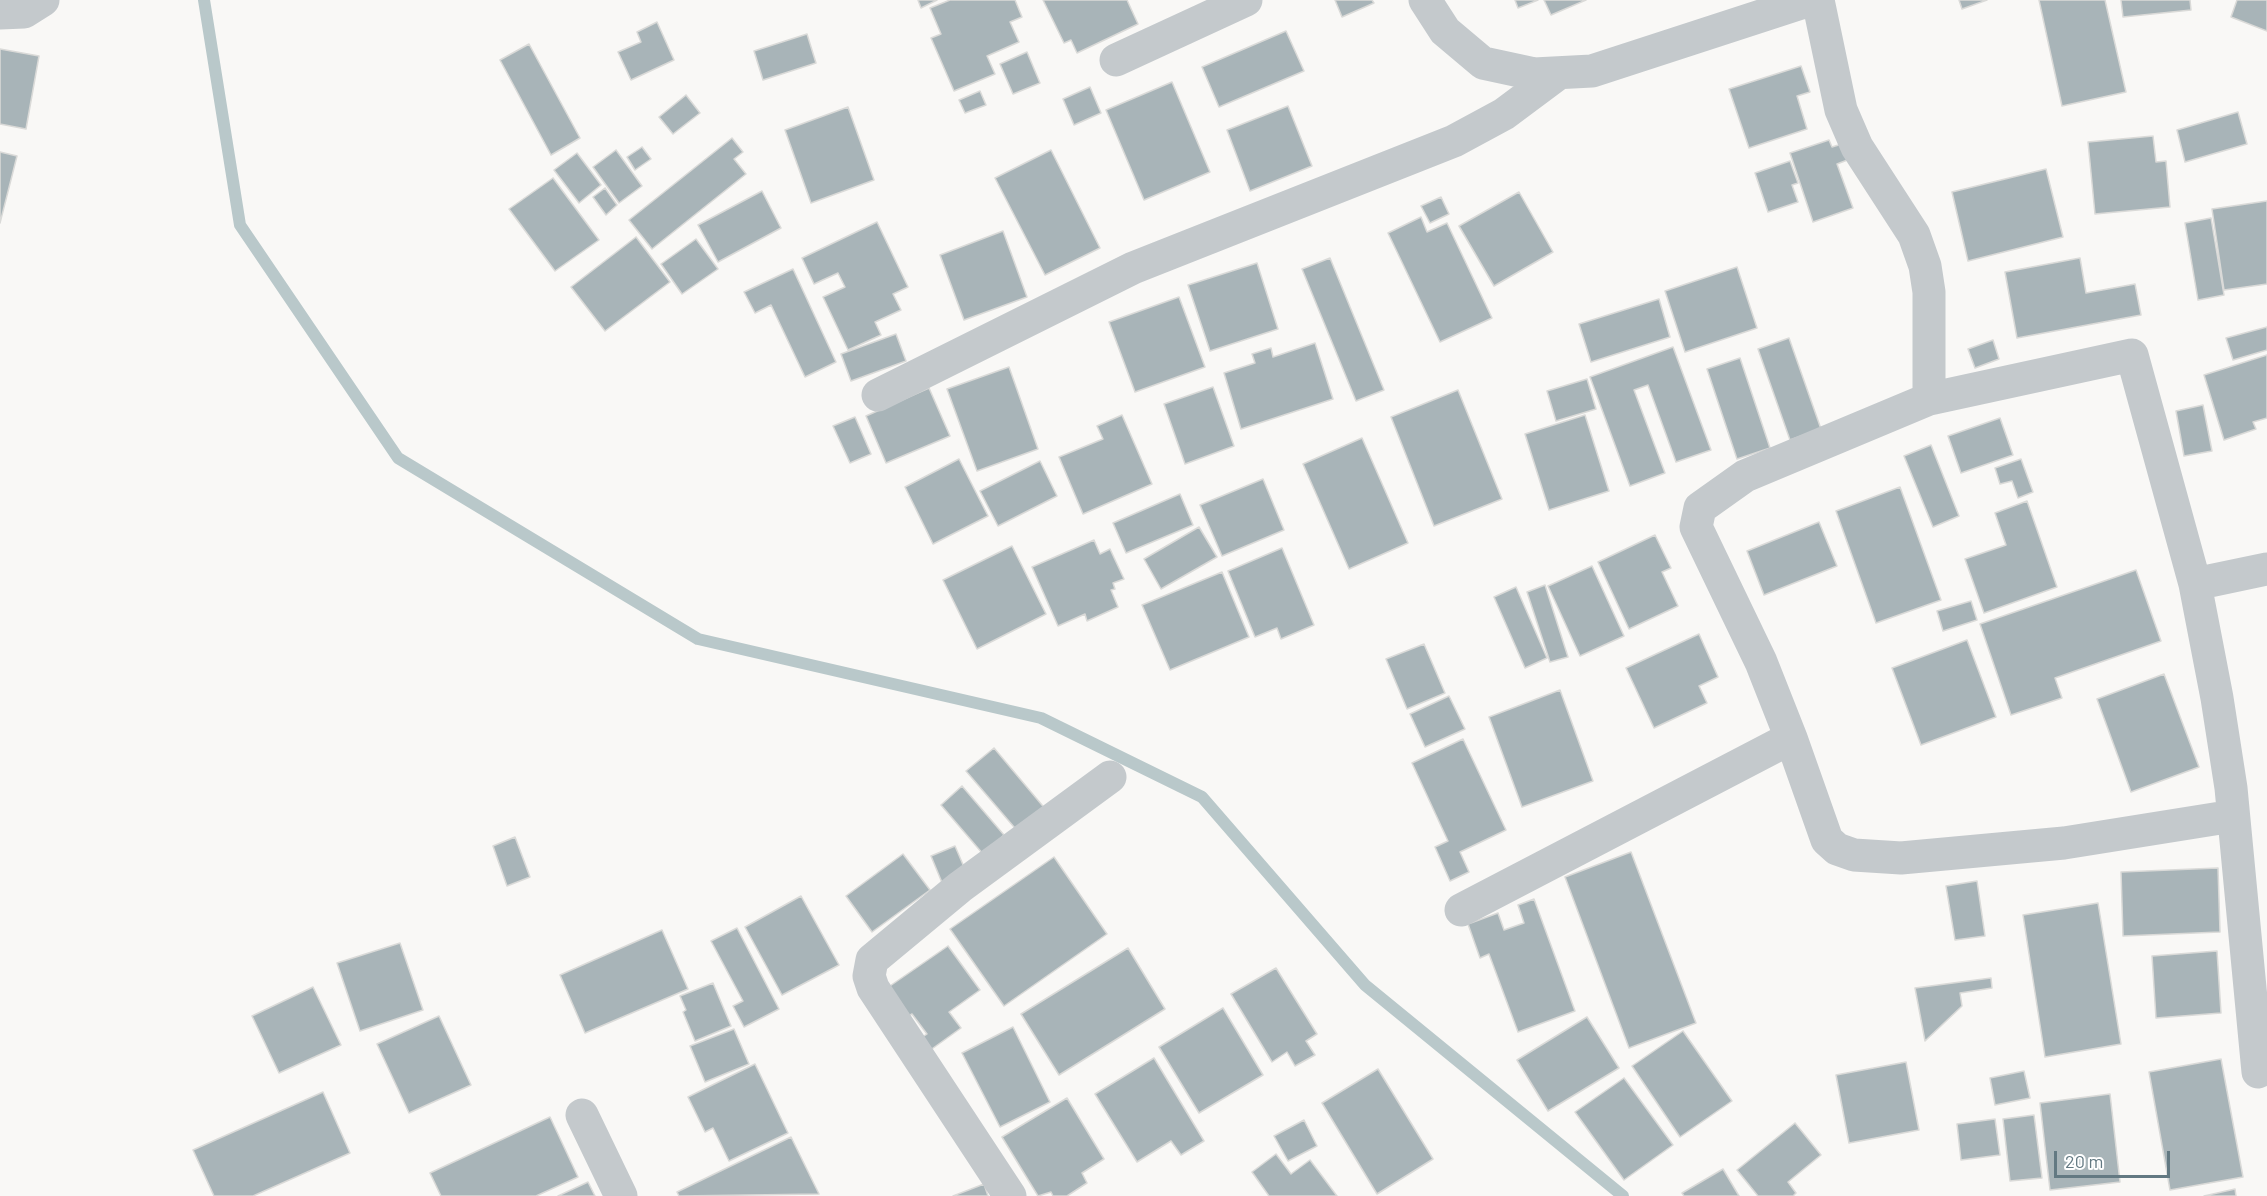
<!DOCTYPE html>
<html>
<head>
<meta charset="utf-8">
<style>
  body { margin:0 }
  #map { position:relative; width:2267px; height:1196px; overflow:hidden; background:#f9f8f6; font-family:Barlow,sans-serif }
  canvas { display:block }
  .scale { position:absolute; left:2054px; top:1151px; width:116px; height:27px; box-sizing:border-box; border:3px solid #637982; border-top:0; padding-left:8px; font-size:18px; line-height:21px; white-space:nowrap; color:#637982; -webkit-text-stroke:4px #fff; paint-order:stroke }
</style>
</head>
<body>
<div id="map">
<canvas width="2267" height="1196"></canvas>
<div class="scale">20 m</div>
</div>
<script>
const ctx = document.querySelector('canvas').getContext('2d');
ctx.lineJoin = 'round';
function toPath(rows) {
  const path = new Path2D();
  for (const r of rows) {
    path.moveTo(r[0], r[1]);
    for (let i = 2; i < r.length; i += 2) path.lineTo(r[i], r[i + 1]);
  }
  return path;
}
function trace(path, color, width, dash) {
  ctx.strokeStyle = color;
  ctx.lineWidth = width;
  ctx.lineCap = dash ? 'butt' : 'round';
  ctx.setLineDash(dash || []);
  ctx.stroke(path);
}
function paint(path, color) {
  ctx.fillStyle = color;
  ctx.fill(path, 'evenodd');
}
trace(toPath([
  [204,0,240,225,398,458,698,639,1041,718,1202,797,1365,985,1623,1196]
]), '#b9c8ca', 12);
const building = toPath([
  [918,0,937,0,921,8,918,0],
  [950,0,1015,0,1022,17,1010,22,1019,42,987,56,995,74,954,91,931,38,941,34,930,8,950,0],
  [1043,0,1127,0,1138,24,1077,53,1071,40,1064,43,1043,0],
  [1335,0,1372,0,1374,3,1342,17,1335,0],
  [1515,0,1538,0,1518,8,1515,0],
  [1544,0,1586,0,1551,15,1544,0],
  [1959,0,1987,0,1962,9,1959,0],
  [2039,0,2105,0,2126,92,2062,106,2039,0],
  [2121,0,2190,0,2191,10,2123,17,2121,0],
  [2237,0,2267,0,2267,31,2231,17,2237,0],
  [657,22,674,60,631,80,618,52,641,42,637,32,657,22],
  [1286,31,1304,71,1219,107,1202,67,1286,31],
  [807,34,816,63,763,80,754,51,807,34],
  [529,44,580,138,551,155,500,60,529,44],
  [0,49,39,56,26,129,0,124,0,49],
  [1027,52,1040,83,1013,94,1000,64,1027,52],
  [1801,66,1810,92,1797,96,1807,129,1749,148,1729,89,1801,66],
  [1172,82,1210,172,1144,200,1106,110,1172,82],
  [1090,87,1101,113,1074,125,1063,99,1090,87],
  [980,91,986,105,965,113,959,100,980,91],
  [686,95,700,113,673,134,659,117,686,95],
  [1288,106,1312,166,1250,191,1227,130,1288,106],
  [848,107,874,180,811,203,785,130,848,107],
  [2238,112,2247,144,2185,162,2177,130,2238,112],
  [2153,136,2156,162,2166,161,2170,207,2095,214,2088,142,2153,136],
  [732,138,743,152,734,159,746,174,652,249,629,220,732,138],
  [1829,140,1832,147,1845,143,1850,159,1837,164,1853,208,1813,222,1790,153,1829,140],
  [642,147,651,159,635,170,627,157,642,147],
  [616,150,642,186,619,203,593,167,616,150],
  [1051,150,1100,248,1045,275,995,178,1051,150],
  [0,152,17,156,0,223,0,152],
  [577,153,601,185,579,203,554,170,577,153],
  [1790,161,1798,183,1792,185,1798,202,1768,212,1755,173,1790,161],
  [2046,169,2063,237,1968,261,1952,192,2046,169],
  [553,178,599,240,555,271,509,209,553,178],
  [605,188,617,205,606,215,593,197,605,188],
  [762,191,781,228,718,262,698,225,762,191],
  [1519,192,1553,252,1494,286,1459,226,1519,192],
  [1441,197,1449,214,1430,223,1421,206,1441,197],
  [2267,201,2267,284,2224,290,2212,209,2267,201],
  [1421,217,1427,232,1447,223,1492,318,1440,342,1388,233,1421,217],
  [2211,218,2224,295,2198,300,2185,223,2211,218],
  [877,222,908,287,893,294,901,310,875,322,881,335,848,350,823,297,845,287,838,273,814,284,802,258,877,222],
  [1003,231,1027,297,964,320,940,255,1003,231],
  [636,237,670,282,605,331,571,287,636,237],
  [696,239,718,269,682,294,661,264,696,239],
  [1330,258,1384,390,1356,401,1302,269,1330,258],
  [2080,258,2086,293,2135,284,2141,315,2017,338,2005,272,2080,258],
  [1257,263,1278,329,1210,351,1188,285,1257,263],
  [1737,267,1757,328,1685,352,1665,291,1737,267],
  [793,269,836,362,805,377,771,305,755,313,744,292,793,269],
  [1179,297,1205,367,1135,392,1109,322,1179,297],
  [1659,299,1670,337,1591,362,1579,324,1659,299],
  [2267,327,2267,350,2233,360,2226,338,2267,327],
  [896,334,906,361,851,381,841,354,896,334],
  [1789,338,1821,429,1790,440,1758,349,1789,338],
  [1993,340,1999,359,1975,368,1968,349,1993,340],
  [1315,343,1333,399,1241,429,1224,373,1255,363,1252,354,1271,348,1273,357,1315,343],
  [1673,347,1711,450,1676,462,1648,385,1634,390,1665,473,1630,486,1590,377,1673,347],
  [2267,355,2267,418,2253,422,2256,429,2224,440,2204,375,2267,355],
  [1740,358,1770,448,1737,459,1707,369,1740,358],
  [1009,367,1038,449,977,471,947,389,1009,367],
  [1587,379,1596,409,1556,421,1547,391,1587,379],
  [1213,387,1234,446,1185,464,1164,404,1213,387],
  [929,388,950,436,886,463,866,416,929,388],
  [1458,390,1502,499,1434,526,1391,417,1458,390],
  [2203,405,2212,451,2184,456,2176,411,2203,405],
  [1122,415,1152,484,1083,514,1059,457,1103,439,1097,426,1122,415],
  [1585,415,1609,491,1549,510,1525,434,1585,415],
  [855,417,871,454,850,463,833,426,855,417],
  [2000,418,2013,455,1961,473,1948,436,2000,418],
  [1362,438,1408,543,1349,569,1303,464,1362,438],
  [1931,445,1959,516,1933,527,1904,456,1931,445],
  [959,459,988,516,933,544,905,487,959,459],
  [2021,459,2033,492,2018,498,2012,481,2000,484,1995,468,2021,459],
  [1040,461,1057,496,998,526,980,491,1040,461],
  [1263,479,1284,530,1222,556,1200,505,1263,479],
  [1900,487,1941,600,1876,623,1836,511,1900,487],
  [1180,494,1193,525,1126,553,1113,523,1180,494],
  [2027,501,2057,587,1984,613,1965,559,2006,545,1995,513,2027,501],
  [1819,522,1837,566,1764,595,1747,551,1819,522],
  [1199,527,1217,557,1161,589,1144,559,1199,527],
  [1655,535,1671,568,1662,572,1678,606,1629,629,1598,562,1655,535],
  [1094,540,1100,554,1110,549,1124,579,1113,583,1115,589,1111,590,1118,607,1087,621,1085,614,1058,626,1032,567,1094,540],
  [1012,546,1046,614,977,649,943,580,1012,546],
  [1282,548,1314,625,1281,639,1277,628,1255,637,1228,571,1282,548],
  [1592,566,1624,636,1580,656,1548,586,1592,566],
  [2136,570,2161,641,2055,678,2062,698,2011,715,1980,624,2136,570],
  [1222,572,1249,637,1170,670,1142,605,1222,572],
  [1545,585,1568,657,1550,662,1527,592,1545,585],
  [1516,587,1547,658,1525,668,1494,597,1516,587],
  [1971,601,1977,620,1943,631,1937,611,1971,601],
  [1699,634,1718,677,1699,686,1707,703,1654,728,1626,668,1699,634],
  [1967,640,1996,717,1921,745,1892,668,1967,640],
  [1424,644,1445,693,1407,709,1386,659,1424,644],
  [2164,674,2199,767,2131,792,2097,699,2164,674],
  [1560,690,1593,781,1522,807,1489,717,1560,690],
  [1449,696,1465,729,1425,747,1410,714,1449,696],
  [1463,739,1506,830,1460,852,1469,872,1450,881,1435,847,1448,841,1412,763,1463,739],
  [994,748,1047,811,1020,834,966,771,994,748],
  [962,786,1004,835,983,854,941,805,962,786],
  [515,837,530,877,507,886,493,846,515,837],
  [955,846,967,874,943,885,931,856,955,846],
  [1631,852,1696,1023,1629,1048,1565,877,1631,852],
  [903,854,930,890,872,932,846,896,903,854],
  [1054,857,1107,934,1004,1006,950,929,1054,857],
  [2218,868,2220,932,2123,936,2121,872,2218,868],
  [1977,881,1985,936,1955,940,1946,886,1977,881],
  [801,896,839,965,782,995,745,927,801,896],
  [1534,899,1575,1011,1518,1032,1489,954,1480,958,1468,924,1498,913,1504,930,1524,923,1518,905,1534,899],
  [2098,903,2121,1044,2045,1057,2023,915,2098,903],
  [737,928,779,1009,744,1027,733,1006,743,1001,711,941,737,928],
  [662,930,688,989,585,1033,560,975,662,930],
  [400,943,423,1010,360,1031,337,963,400,943],
  [948,946,980,990,949,1012,961,1028,929,1051,921,1038,927,1034,912,1014,907,1017,887,988,948,946],
  [1128,948,1165,1009,1059,1075,1021,1014,1128,948],
  [2217,951,2221,1013,2156,1018,2152,956,2217,951],
  [1276,968,1317,1034,1306,1041,1315,1055,1295,1066,1287,1052,1272,1062,1231,994,1276,968],
  [1991,978,1992,988,1960,993,1962,1006,1925,1041,1915,988,1991,978],
  [713,983,731,1026,695,1041,683,1012,686,1010,680,996,713,983],
  [313,987,341,1045,279,1073,252,1016,313,987],
  [1223,1008,1263,1075,1199,1113,1159,1047,1223,1008],
  [439,1016,471,1085,409,1113,377,1044,439,1016],
  [1587,1017,1619,1068,1548,1111,1517,1060,1587,1017],
  [1013,1027,1050,1102,1000,1127,962,1053,1013,1027],
  [734,1029,749,1064,705,1082,690,1046,734,1029],
  [1683,1031,1732,1101,1680,1137,1632,1066,1683,1031],
  [1154,1058,1204,1141,1181,1155,1171,1141,1137,1162,1095,1094,1154,1058],
  [2221,1059,2243,1177,2170,1190,2149,1072,2221,1059],
  [1906,1062,1919,1130,1849,1143,1836,1075,1906,1062],
  [755,1064,788,1133,729,1161,713,1128,705,1132,688,1097,755,1064],
  [1378,1069,1433,1159,1377,1194,1322,1103,1378,1069],
  [2024,1071,2030,1098,1995,1105,1990,1078,2024,1071],
  [1624,1078,1673,1145,1624,1180,1575,1112,1624,1078],
  [323,1092,350,1153,253,1196,214,1196,193,1150,323,1092],
  [2110,1094,2120,1182,2050,1190,2040,1103,2110,1094],
  [1067,1098,1104,1159,1082,1173,1087,1183,1067,1196,1053,1196,1051,1192,1038,1196,1002,1137,1067,1098],
  [2034,1115,2042,1178,2010,1181,2003,1119,2034,1115],
  [550,1117,578,1177,536,1196,441,1196,430,1173,550,1117],
  [1995,1119,2000,1155,1961,1160,1957,1124,1995,1119],
  [1304,1120,1317,1146,1288,1161,1274,1136,1304,1120],
  [1795,1123,1821,1155,1788,1182,1796,1193,1793,1196,1758,1196,1737,1170,1795,1123],
  [791,1137,819,1194,679,1196,677,1192,791,1137],
  [1276,1154,1291,1174,1310,1160,1337,1196,1269,1196,1252,1172,1276,1154],
  [1723,1169,1739,1196,1684,1196,1682,1193,1723,1169],
  [588,1182,595,1196,558,1196,588,1182],
  [984,1184,988,1196,953,1196,984,1184],
  [2235,1189,2236,1196,2204,1196,2235,1189]
]);
paint(building, '#a8b4b8');
trace(building, '#dadad8', 1.5);
trace(toPath([
  [1425,0,1445,31,1483,63,1534,74,1592,71,1810,0],
  [1818,0,1841,110,1857,147,1914,235,1925,266,1929,292,1929,399],
  [0,13,24,12,43,0],
  [1116,60,1246,0],
  [878,395,1133,268,1454,141,1504,114,1559,73],
  [2195,584,2267,569],
  [1791,738,1827,840,1837,849,1854,855,1901,858,2064,843,2233,816],
  [1461,910,1791,738,1761,662,1696,527,1700,508,1745,476,1929,399,2132,355,2195,584,2217,698,2231,788,2258,1072],
  [582,1115,621,1196],
  [1010,1196,873,988,869,976,872,960,960,887,1110,777]
]), '#c4c9cc', 33);
</script>
</body>
</html>
